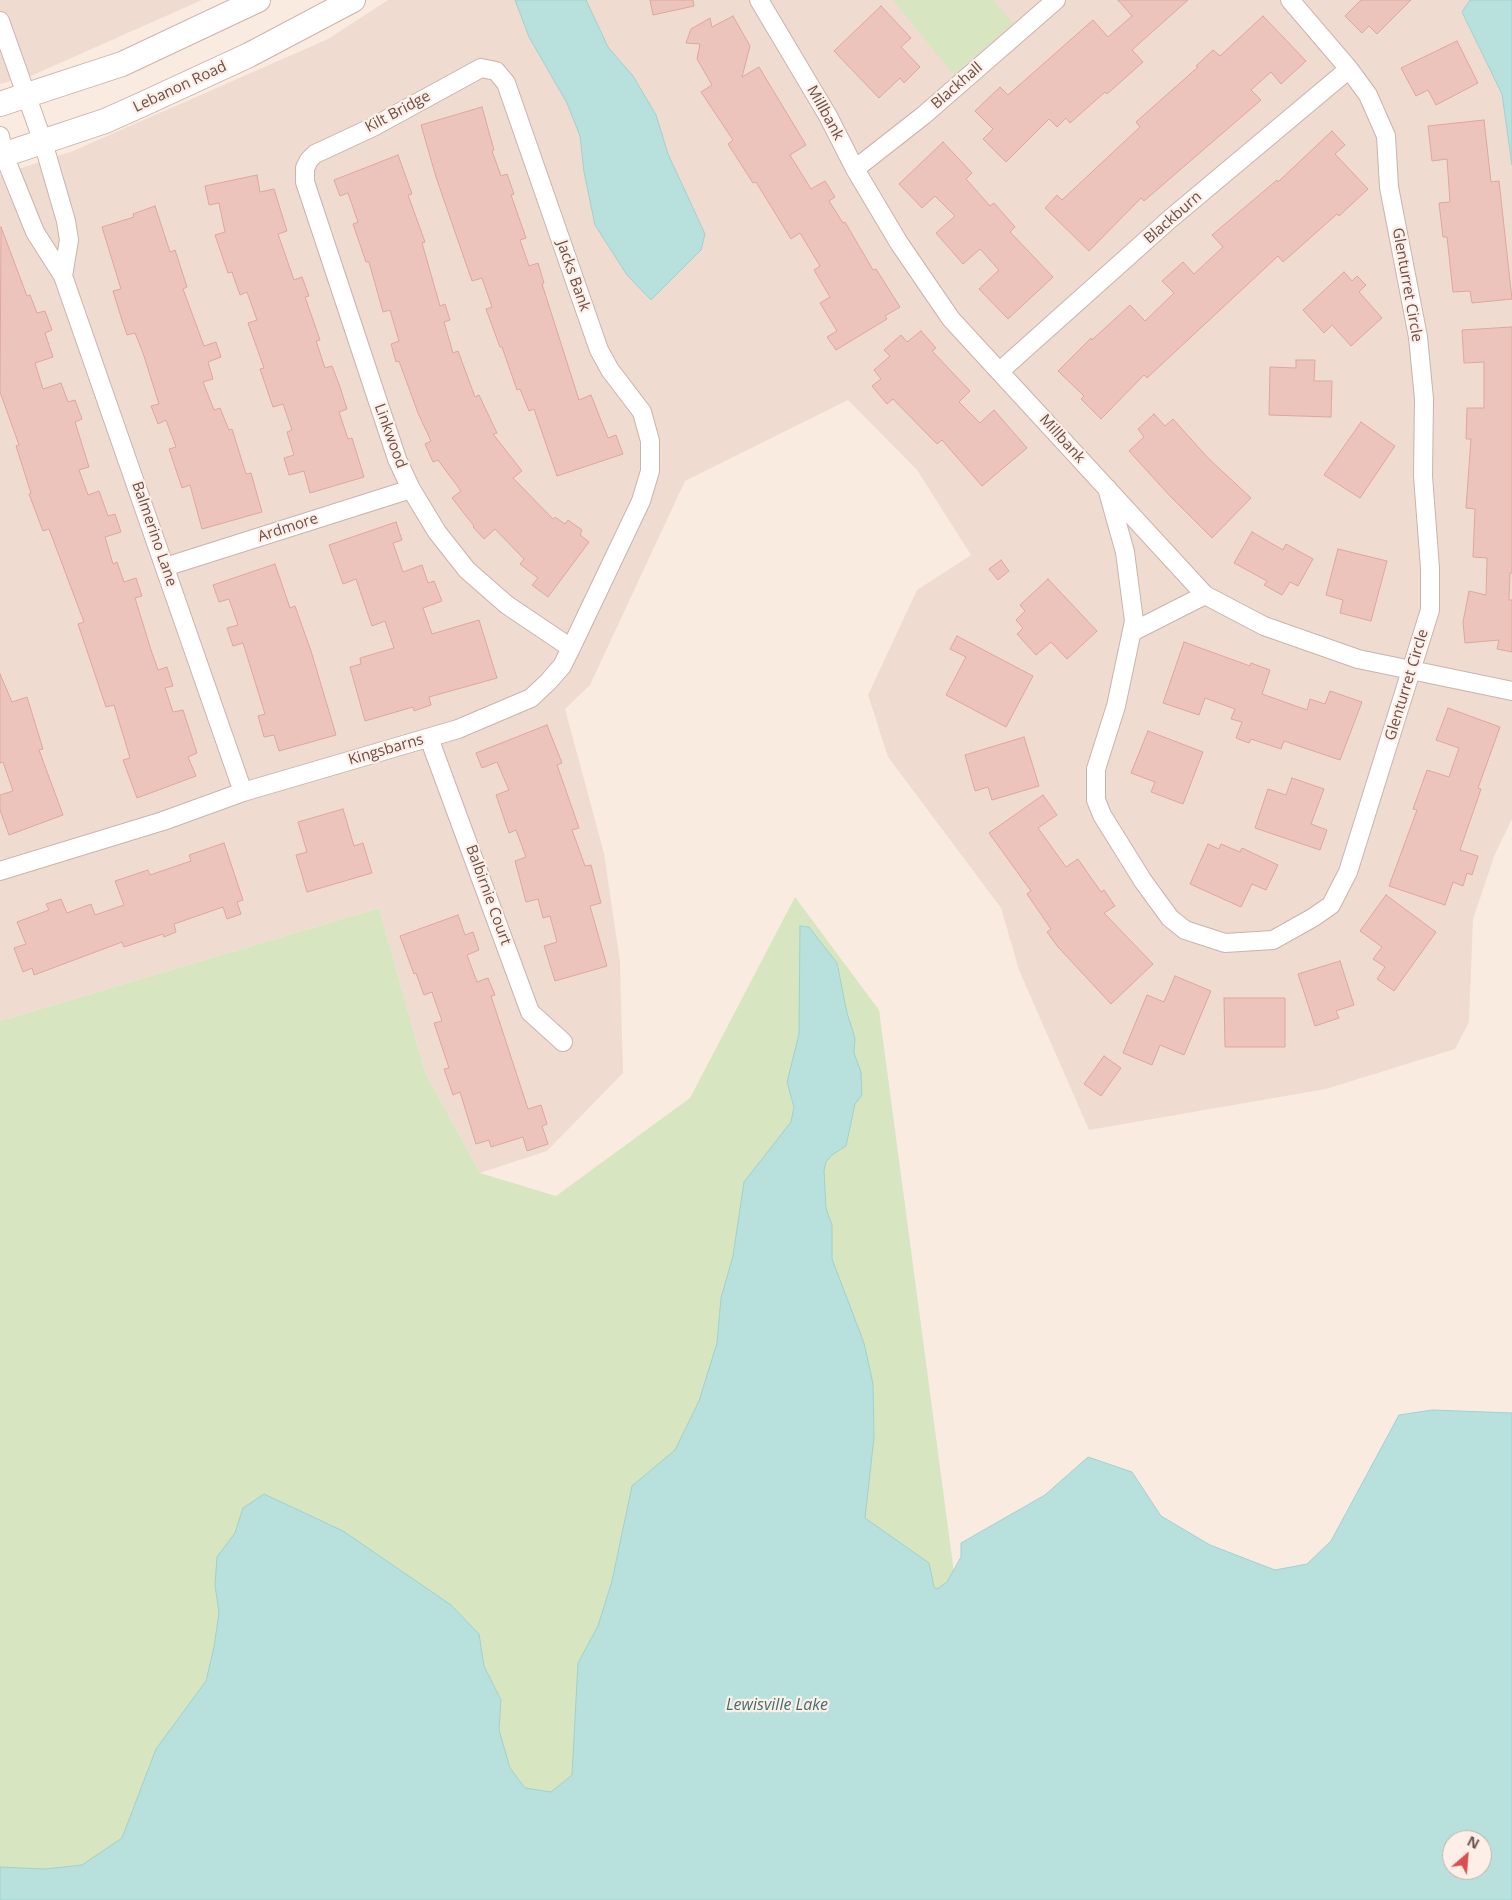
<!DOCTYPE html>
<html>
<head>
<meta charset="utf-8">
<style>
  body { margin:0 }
  #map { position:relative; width:1512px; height:1900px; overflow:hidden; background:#faebe1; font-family:"Open Sans",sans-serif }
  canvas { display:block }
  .north { position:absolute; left:1442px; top:1830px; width:50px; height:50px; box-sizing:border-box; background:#fdefe7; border:1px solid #c4afa8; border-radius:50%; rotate:27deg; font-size:14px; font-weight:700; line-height:20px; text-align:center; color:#6e4f4a }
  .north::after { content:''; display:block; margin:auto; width:18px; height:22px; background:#da5051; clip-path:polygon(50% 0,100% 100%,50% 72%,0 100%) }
</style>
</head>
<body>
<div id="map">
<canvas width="1512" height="1900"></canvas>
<div class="north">N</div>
</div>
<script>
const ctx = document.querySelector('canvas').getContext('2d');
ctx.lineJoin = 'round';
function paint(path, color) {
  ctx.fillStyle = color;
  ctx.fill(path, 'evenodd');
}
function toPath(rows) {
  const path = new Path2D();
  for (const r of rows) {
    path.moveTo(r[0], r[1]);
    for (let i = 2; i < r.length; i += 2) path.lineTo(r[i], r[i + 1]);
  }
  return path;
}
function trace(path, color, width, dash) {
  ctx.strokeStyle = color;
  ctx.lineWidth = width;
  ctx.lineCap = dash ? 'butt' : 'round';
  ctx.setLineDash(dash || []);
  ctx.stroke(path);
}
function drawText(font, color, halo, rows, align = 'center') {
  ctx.font = font + ' "Open Sans",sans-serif';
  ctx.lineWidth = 4.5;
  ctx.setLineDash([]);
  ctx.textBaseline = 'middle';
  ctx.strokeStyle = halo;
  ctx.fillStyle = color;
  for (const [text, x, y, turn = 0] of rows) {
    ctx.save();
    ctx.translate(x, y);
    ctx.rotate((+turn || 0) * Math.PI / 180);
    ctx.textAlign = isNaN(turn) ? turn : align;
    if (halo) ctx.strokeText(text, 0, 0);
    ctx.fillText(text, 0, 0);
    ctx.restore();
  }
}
paint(toPath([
  [0,0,202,0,33,75,0,84],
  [388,0,1512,0,1512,819,1495,854,1473,919,1469,1022,1455,1049,1326,1089,1089,1130,1019,970,1001,908,888,757,868,695,917,590,971,555,917,470,848,400,685,481,590,685,565,709,604,853,620,962,623,1073,547,1151,480,1173,425,1072,379,908,0,1021,0,175,73,151,328,39]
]), '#f0dbd0');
paint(toPath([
  [893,0,993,0,1013,23,954,75],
  [795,897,879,1010,985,1805,0,1900,0,1021,379,908,425,1072,480,1173,556,1196,690,1098]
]), '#d8e5c1');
const water = toPath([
  [515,0,586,0,608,47,633,76,656,115,668,154,705,234,701,250,651,300,627,275,595,225,584,172,580,136,567,103,529,37,515,0],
  [1470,0,1512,0,1512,165,1502,94,1462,12,1470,0],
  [800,926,809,927,837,963,847,1013,855,1038,854,1053,861,1072,862,1095,855,1104,846,1146,832,1155,826,1162,824,1171,826,1208,832,1225,832,1259,864,1343,873,1384,874,1437,865,1518,929,1563,934,1587,937,1589,947,1582,961,1557,961,1543,1045,1495,1088,1457,1132,1472,1161,1516,1210,1545,1275,1570,1307,1564,1331,1541,1399,1415,1432,1410,1512,1413,1512,1900,0,1900,0,1867,45,1869,82,1865,122,1838,156,1749,206,1681,214,1647,219,1613,215,1585,217,1557,235,1533,243,1508,264,1494,343,1531,451,1605,479,1634,484,1666,501,1700,499,1730,510,1768,525,1788,551,1792,572,1775,578,1663,598,1626,612,1581,632,1486,675,1450,699,1401,717,1343,721,1298,733,1256,744,1182,791,1122,794,1107,787,1082,799,1034,800,926],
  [1452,1840,1482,1840,1482,1870,1452,1870,1452,1840]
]);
paint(water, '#b8e1dd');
trace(water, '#9fd2ce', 1);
const building = toPath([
  [650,0,693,0,694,6,653,15,650,0],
  [1118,0,1188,0,1132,50,1143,62,1107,94,1105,92,1070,123,1066,118,1057,127,1049,119,1006,162,983,139,993,129,975,111,1000,87,1008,95,1093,20,1108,37,1132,16,1118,0],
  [1361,0,1411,0,1377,34,1369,26,1362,33,1345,16,1361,0],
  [881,6,911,38,901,47,920,67,904,83,900,78,879,98,834,51,881,6],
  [733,16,750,46,742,77,759,67,806,145,790,155,811,189,825,181,835,197,829,201,843,223,845,222,873,270,876,269,900,307,885,316,887,319,836,350,827,337,837,331,820,303,830,297,814,270,820,266,800,233,791,239,756,182,753,183,728,144,733,140,701,92,712,85,697,59,700,44,686,43,691,29,710,18,712,27,733,16],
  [1263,16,1306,61,1281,84,1271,72,1251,90,1261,100,1144,201,1141,198,1089,251,1045,208,1057,195,1062,200,1140,127,1136,122,1198,67,1196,66,1213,50,1220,56,1263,16],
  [1457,41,1478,83,1436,105,1428,90,1416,96,1401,68,1457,41],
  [482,107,494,150,492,151,501,176,507,174,514,194,511,195,526,238,520,240,529,266,538,263,544,283,542,284,579,400,591,395,608,438,616,435,623,454,557,476,534,409,529,411,520,389,517,390,502,347,500,347,486,309,492,307,482,278,472,281,436,177,421,125,482,107],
  [1484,120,1491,182,1499,181,1512,299,1472,303,1470,291,1453,292,1447,237,1443,237,1439,203,1450,202,1447,159,1432,161,1428,126,1484,120],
  [1332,131,1345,145,1335,154,1368,189,1339,216,1337,214,1283,262,1278,256,1147,378,1144,375,1101,419,1081,399,1084,396,1058,371,1091,338,1092,340,1130,305,1145,321,1174,293,1162,281,1183,262,1194,274,1223,247,1212,235,1277,180,1278,182,1332,131],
  [943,142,972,173,966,179,990,206,994,203,1015,227,1010,232,1053,277,1008,319,979,289,999,270,980,249,963,264,936,233,955,216,935,196,922,208,899,184,943,142],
  [398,155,412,194,408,195,425,242,422,243,440,306,445,304,450,320,444,322,453,353,458,351,475,397,479,395,497,433,493,434,522,471,513,478,553,519,555,517,565,524,568,520,582,530,580,535,589,542,548,597,532,585,538,578,520,564,524,559,495,529,484,539,473,527,474,526,452,498,461,491,438,460,433,462,425,444,431,441,418,413,399,361,396,362,391,344,399,341,390,310,383,312,369,262,366,262,353,224,358,222,348,193,340,196,334,180,398,155],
  [257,175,260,192,274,189,287,231,278,234,294,280,302,277,309,296,305,297,320,340,316,341,325,368,332,366,339,384,347,409,339,412,348,439,352,438,364,477,310,493,304,471,289,475,284,458,294,455,287,432,292,430,283,404,273,407,260,369,264,368,248,323,257,320,247,292,240,295,232,272,228,273,215,235,225,232,219,203,209,205,205,186,257,175],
  [155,206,170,252,175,250,187,287,183,289,204,346,216,342,221,357,208,362,213,379,203,382,214,410,220,408,229,430,232,429,246,474,251,473,262,512,202,529,190,485,182,488,169,449,176,447,166,420,158,424,151,406,159,404,143,353,135,333,127,335,121,317,113,291,121,289,102,227,134,217,133,214,155,206],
  [1,227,27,296,30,295,37,313,45,311,52,330,45,333,53,357,35,363,43,389,61,383,68,402,75,400,82,419,75,422,89,467,79,470,88,495,99,491,108,516,115,514,121,532,105,537,113,564,117,562,124,582,136,578,142,596,135,598,151,650,158,670,167,667,173,686,165,688,173,712,183,710,197,753,188,757,196,776,137,798,123,760,130,758,114,705,106,707,78,624,84,622,49,529,43,531,29,494,31,493,16,446,19,445,0,392,1,227],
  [1344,272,1352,281,1357,276,1366,285,1359,292,1382,318,1351,346,1332,325,1324,333,1303,310,1344,272],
  [1512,327,1512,573,1510,573,1509,600,1512,600,1512,652,1497,649,1499,640,1465,643,1463,622,1469,591,1486,595,1487,558,1473,557,1475,509,1466,508,1471,439,1466,439,1467,408,1484,408,1484,362,1464,363,1462,330,1512,327],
  [921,331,936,348,932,351,970,391,959,402,980,423,994,410,1027,448,982,486,942,440,937,444,893,399,887,404,872,386,881,379,874,370,890,356,884,350,901,335,907,342,921,331],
  [1296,360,1315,360,1314,381,1332,381,1331,417,1269,415,1270,367,1296,368,1296,360],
  [1154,414,1165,426,1173,419,1208,458,1251,498,1212,538,1170,496,1129,451,1144,437,1138,429,1154,414],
  [1361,422,1395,446,1360,498,1324,475,1361,422],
  [396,522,402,540,393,543,403,572,422,565,428,583,434,581,442,601,423,608,432,634,479,620,497,678,429,697,431,705,414,711,413,707,365,721,350,667,361,664,360,658,394,648,385,621,372,626,356,579,343,584,329,545,396,522],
  [1252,532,1283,550,1286,544,1313,559,1298,586,1290,582,1282,595,1264,585,1267,581,1234,563,1252,532],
  [1338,549,1387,561,1371,621,1340,613,1343,600,1326,595,1338,549],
  [1001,560,1009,571,998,580,989,569,1001,560],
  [275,564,290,608,295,606,311,651,336,735,279,751,274,735,264,737,258,716,265,714,243,643,233,646,227,628,238,625,229,599,219,602,213,585,275,564],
  [1048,579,1097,631,1067,659,1051,642,1036,655,1017,634,1023,628,1016,620,1025,611,1020,605,1048,579],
  [957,636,1033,676,1006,727,946,695,966,657,950,649,957,636],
  [1184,642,1250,666,1251,663,1270,670,1262,694,1307,710,1310,699,1325,704,1330,691,1362,702,1340,760,1284,741,1281,749,1251,739,1249,743,1236,738,1242,722,1231,719,1235,709,1205,698,1199,715,1163,703,1184,642],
  [0,674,12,702,27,697,43,749,39,750,63,815,9,835,0,810,0,795,13,791,3,762,0,763,0,674],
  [1448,708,1500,727,1478,788,1481,789,1460,850,1478,856,1472,875,1467,873,1463,886,1453,882,1445,905,1389,886,1417,810,1413,809,1427,770,1449,777,1459,748,1436,740,1448,708],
  [547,725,562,763,557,765,579,828,572,830,585,866,591,865,601,903,590,906,607,966,555,981,544,946,557,942,550,916,543,918,538,899,526,902,515,861,526,857,516,830,509,833,496,795,509,790,497,762,482,768,476,753,547,725],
  [1148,731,1203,752,1183,804,1151,792,1155,782,1131,773,1148,731],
  [1024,737,1039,786,992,800,988,787,975,791,965,755,1024,737],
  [1292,778,1324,789,1311,824,1327,830,1320,850,1255,828,1268,789,1286,795,1292,778],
  [1043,795,1057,815,1038,828,1066,867,1078,859,1101,892,1104,890,1115,906,1104,913,1153,964,1111,1004,1058,947,1047,932,1051,929,1027,894,1031,891,989,833,1043,795],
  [343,809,354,846,363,843,372,873,307,892,296,855,307,852,298,822,343,809],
  [224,843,243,900,237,902,241,914,227,919,223,907,174,924,176,932,164,937,163,934,124,947,122,942,34,975,32,968,23,972,14,948,26,944,17,922,49,910,46,904,61,899,67,913,91,904,95,915,124,905,115,881,148,870,150,875,191,861,189,855,224,843],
  [1208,844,1219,849,1221,844,1240,852,1242,848,1278,865,1266,890,1252,884,1241,907,1190,884,1208,844],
  [1386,895,1436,932,1394,991,1377,979,1385,967,1373,959,1382,947,1360,931,1386,895],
  [458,915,465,935,473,932,479,950,467,955,477,982,488,978,495,995,491,996,528,1109,541,1105,547,1124,542,1126,548,1144,527,1151,523,1137,491,1147,489,1140,476,1144,460,1092,453,1095,444,1069,449,1068,434,1023,442,1021,432,992,424,995,416,973,414,974,400,936,458,915],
  [1340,961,1354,1005,1336,1011,1339,1018,1315,1026,1298,974,1340,961],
  [1175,976,1211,991,1184,1055,1160,1045,1152,1065,1123,1053,1147,995,1164,1002,1175,976],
  [1224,998,1285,998,1285,1047,1225,1047,1224,998],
  [1104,1056,1121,1068,1101,1096,1084,1084,1104,1056]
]);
paint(building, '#edc4bb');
trace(building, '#dea79d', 1);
const street = toPath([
  [759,0,828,116,855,169,899,243,951,319,1205,595,1264,626,1358,659,1512,691],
  [0,21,43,142,66,221,69,240,63,276],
  [0,136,4,155,35,232,63,276,243,792],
  [855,169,924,115,1056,0],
  [1000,371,1170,219,1349,69],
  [1107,488,1125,552,1134,621,1116,706,1096,769,1096,800,1102,815,1143,881,1170,918,1185,930,1225,943,1273,940,1314,917,1331,905,1348,872,1430,610,1430,568,1423,476,1424,399,1418,337,1389,187,1386,136,1368,95,1349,69,1290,0],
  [165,567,411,489],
  [1132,632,1205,595],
  [429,738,530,1012,563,1042],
  [0,871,163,821,243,792,458,729,531,698,548,682,562,666,571,648,641,501,650,471,650,441,642,412,610,370,599,350,506,83,496,71,481,68,373,127,315,154,309,160,305,168,305,182,397,459,411,489,437,532,467,570,507,605,571,648]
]);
const secondary = toPath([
  [0,104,122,64,258,0],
  [0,156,105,121,143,104,249,55,353,0]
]);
trace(street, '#cbb3ac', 20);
trace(secondary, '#ceb1aa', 26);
trace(street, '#fff', 18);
trace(secondary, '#fff', 24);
drawText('15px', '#6e4f4a', '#fdefe7', [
  ["Blackhall",957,86,-41],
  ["Lebanon Road",180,87,-25],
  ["Kilt Bridge",398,112,-28],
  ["Millbank",825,113,61],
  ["Blackburn",1173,218,-41],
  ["Jacks Bank",573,276,71],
  ["Glenturret Circle",1407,285,80],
  ["Linkwood",390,436,70],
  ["Millbank",1062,439,48],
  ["Ardmore",288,528,-18],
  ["Balmerino Lane",154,534,71],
  ["Glenturret Circle",1407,685,-73],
  ["Kingsbarns",386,750,-16],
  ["Balbirnie Court",488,895,70]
]);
drawText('italic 16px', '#407370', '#fdefe7', [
  ["Lewisville Lake",777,1705]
]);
</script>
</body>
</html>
